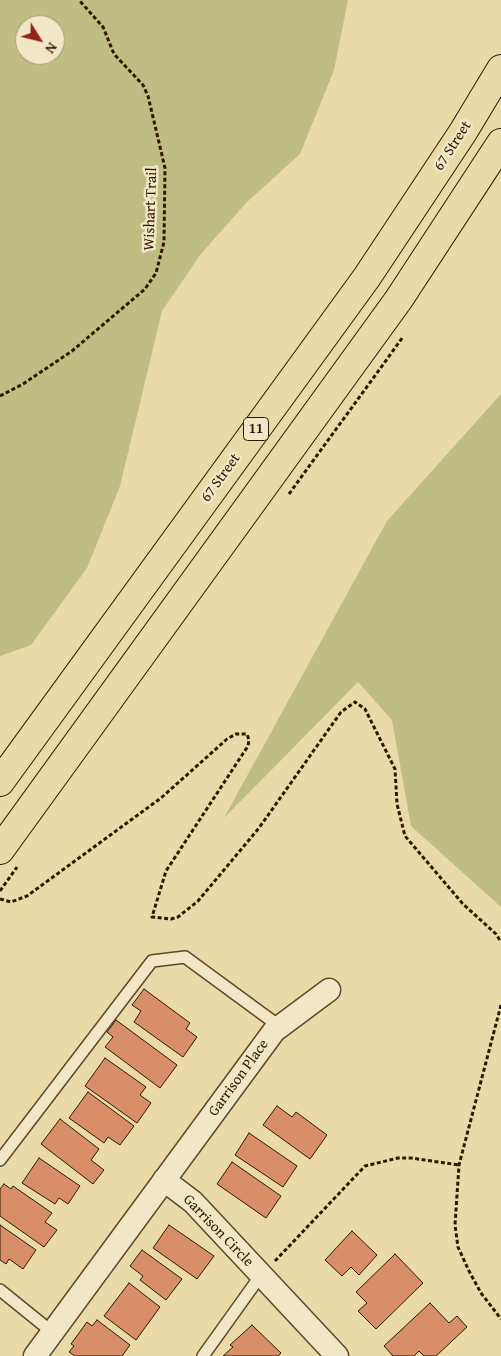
<!DOCTYPE html>
<html>
<head>
<meta charset="utf-8">
<style>
  body { margin:0 }
  #map { position:relative; width:501px; height:1356px; overflow:hidden; background:#e9daa7; font-family:"Gentium Book Plus",serif }
  canvas { display:block }
  .north { position:absolute; left:15px; top:15px; width:50px; height:50px; box-sizing:border-box; background:#f1e7c6; border:1px solid #a39477; border-radius:50%; rotate:126deg; font-size:14px; font-weight:700; line-height:20px; text-align:center; color:#2f1801 }
  .north::after { content:''; display:block; margin:auto; width:18px; height:22px; background:#8f2418; clip-path:polygon(50% 0,100% 100%,50% 72%,0 100%) }
</style>
</head>
<body>
<div id="map">
<canvas width="501" height="1356"></canvas>
<div class="north">N</div>
</div>
<script>
const ctx = document.querySelector('canvas').getContext('2d');
ctx.lineJoin = 'round';
function paint(path, color) {
  ctx.fillStyle = color;
  ctx.fill(path, 'evenodd');
}
function toPath(rows) {
  const path = new Path2D();
  for (const r of rows) {
    path.moveTo(r[0], r[1]);
    for (let i = 2; i < r.length; i += 2) path.lineTo(r[i], r[i + 1]);
  }
  return path;
}
function trace(path, color, width, dash) {
  ctx.strokeStyle = color;
  ctx.lineWidth = width;
  ctx.lineCap = dash ? 'butt' : 'round';
  ctx.setLineDash(dash || []);
  ctx.stroke(path);
}
function drawText(font, color, halo, rows, align = 'center') {
  ctx.font = font + ' "Gentium Book Plus",serif';
  ctx.lineWidth = 5;
  ctx.setLineDash([]);
  ctx.textBaseline = 'middle';
  ctx.strokeStyle = halo;
  ctx.fillStyle = color;
  for (const [text, x, y, turn = 0] of rows) {
    ctx.save();
    ctx.translate(x, y);
    ctx.rotate((+turn || 0) * Math.PI / 180);
    ctx.textAlign = isNaN(turn) ? turn : align;
    if (halo) ctx.strokeText(text, 0, 0);
    ctx.fillText(text, 0, 0);
    ctx.restore();
  }
}
paint(toPath([
  [0,0,348,0,334,70,300,154,246,203,200,255,162,311,120,486,87,568,31,645,0,656],
  [25,25,55,25,55,55,25,55],
  [501,394,501,907,411,826,392,720,358,682,224,818,387,521]
]), '#bebd82');
const building = toPath([
  [144,989,190,1023,186,1029,197,1037,183,1057,134,1022,141,1011,132,1005,144,989],
  [116,1020,177,1065,160,1088,105,1047,113,1037,107,1032,116,1020],
  [105,1058,146,1087,140,1095,151,1103,137,1123,85,1086,105,1058],
  [88,1092,134,1126,120,1145,108,1137,104,1143,69,1118,88,1092],
  [277,1106,292,1117,296,1112,327,1135,310,1159,263,1125,277,1106],
  [60,1119,99,1149,91,1160,104,1170,93,1184,41,1144,60,1119],
  [249,1133,297,1166,283,1187,235,1155,249,1133],
  [39,1158,80,1186,68,1204,59,1198,55,1204,22,1183,39,1158],
  [232,1162,281,1196,266,1218,217,1184,232,1162],
  [4,1184,11,1189,13,1186,52,1213,45,1222,57,1230,44,1247,0,1216,0,1189,4,1184],
  [0,1225,36,1250,23,1269,9,1259,6,1264,0,1260,0,1225],
  [169,1225,214,1256,197,1279,153,1248,169,1225],
  [352,1231,377,1255,359,1275,351,1267,342,1276,325,1260,352,1231],
  [142,1250,182,1279,166,1300,140,1280,143,1276,130,1266,142,1250],
  [395,1254,423,1283,376,1329,358,1311,367,1303,356,1292,395,1254],
  [129,1283,160,1307,136,1340,104,1316,129,1283],
  [430,1303,449,1323,457,1316,467,1327,436,1356,424,1356,419,1351,414,1356,393,1356,384,1346,430,1303],
  [97,1320,130,1345,122,1356,75,1356,69,1352,74,1346,71,1344,87,1322,92,1326,97,1320],
  [252,1325,281,1353,278,1356,223,1356,233,1347,230,1345,252,1325]
]);
paint(building, '#d88f67');
trace(building, '#2f1801', 1);
const service = toPath([
  [0,1160,152,961,185,957,279,1026],
  [0,1290,52,1332],
  [203,1356,261,1275]
]);
const minor = toPath([
  [164,1180,193,1202,337,1356],
  [35,1356,274,1031,329,990]
]);
const primary = toPath([
  [0,782,367,277,463,132,501,69],
  [0,850,399,299,501,143]
]);
trace(service, '#5e482a', 14);
trace(minor, '#5e482a', 25);
trace(primary, '#2f1801', 30);
trace(toPath([
  [0,396,23,384,72,351,145,289,156,273,164,242,165,168,148,96,143,85,114,54,103,27,79,0],
  [289,494,403,337],
  [0,891,17,867],
  [0,899,11,902,27,896,161,798,227,739,236,734,247,734,249,740,248,746,166,871,152,917,171,919,178,917,198,901,259,828,341,712,355,702,365,709,395,769,397,804,405,836,463,904,496,934,501,942],
  [501,1005,459,1165,455,1225,458,1247,469,1271,481,1293,501,1319],
  [275,1261,365,1166,398,1158,411,1158,459,1165]
]), '#2f1801', 3, [4, 2.5]);
trace(service, '#f1e7c6', 11);
trace(minor, '#f1e7c6', 22);
trace(primary, '#e9daa7', 28);
for (const [x, y, w] of [
  [256,429,25]
]) {
  const box = new Path2D();
  box.roundRect(x - w / 2, y - 11.5, w, 23, 4);
  ctx.fillStyle = '#f1e7c6';
  ctx.fill(box);
  trace(box, '#2f1801', 1);
}
drawText('bold 14px', '#2f1801', null, [
  ["11",256,429]
]);
drawText('15px', '#2f1801', '#f1e7c6', [
  ["67 Street",453,146,-57],
  ["Wishart Trail",151,209,-88],
  ["67 Street",221,478,-54],
  ["Garrison Place",239,1078,-54],
  ["Garrison Circle",218,1231,46]
]);
</script>
</body>
</html>
